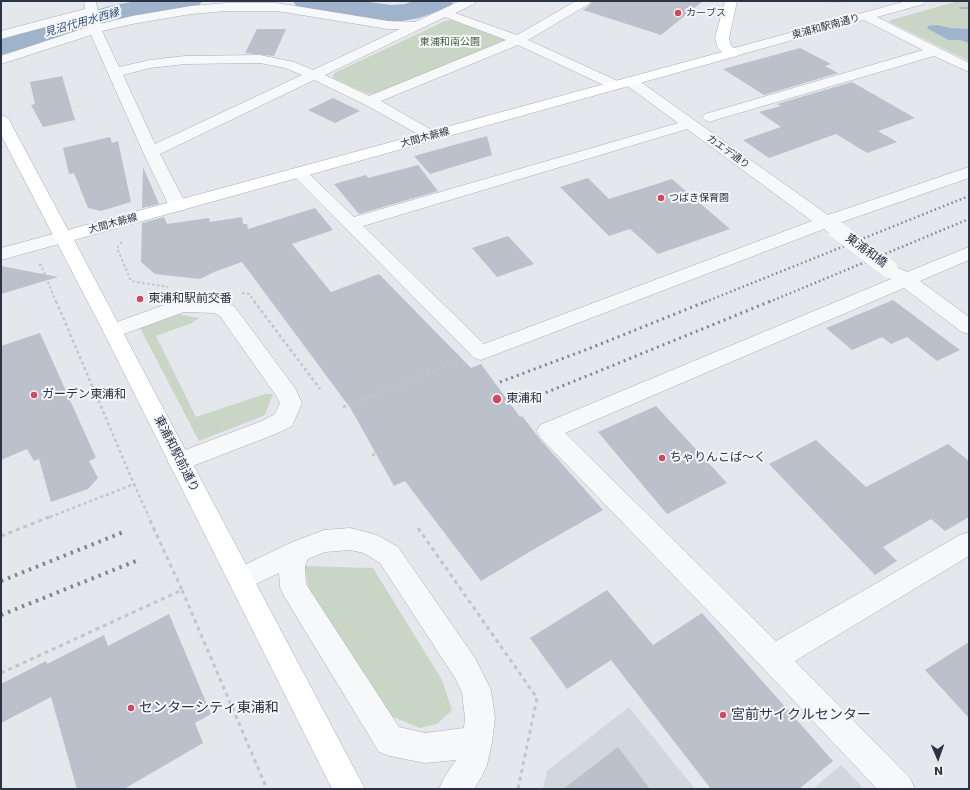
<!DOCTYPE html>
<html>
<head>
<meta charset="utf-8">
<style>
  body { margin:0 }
  #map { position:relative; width:970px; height:790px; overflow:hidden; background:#e4e7ec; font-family:"DejaVu Sans",sans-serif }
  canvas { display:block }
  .frame { position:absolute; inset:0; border:2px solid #2b3445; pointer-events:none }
  .north { position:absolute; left:918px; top:738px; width:40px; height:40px; -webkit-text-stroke:3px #f4f6f9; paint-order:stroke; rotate:178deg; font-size:11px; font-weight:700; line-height:16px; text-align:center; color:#2b3445 }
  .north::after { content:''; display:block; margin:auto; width:14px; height:18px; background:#2b3445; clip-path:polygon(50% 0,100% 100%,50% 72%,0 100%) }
</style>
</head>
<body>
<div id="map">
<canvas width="970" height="790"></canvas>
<div class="frame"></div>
<div class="north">N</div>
</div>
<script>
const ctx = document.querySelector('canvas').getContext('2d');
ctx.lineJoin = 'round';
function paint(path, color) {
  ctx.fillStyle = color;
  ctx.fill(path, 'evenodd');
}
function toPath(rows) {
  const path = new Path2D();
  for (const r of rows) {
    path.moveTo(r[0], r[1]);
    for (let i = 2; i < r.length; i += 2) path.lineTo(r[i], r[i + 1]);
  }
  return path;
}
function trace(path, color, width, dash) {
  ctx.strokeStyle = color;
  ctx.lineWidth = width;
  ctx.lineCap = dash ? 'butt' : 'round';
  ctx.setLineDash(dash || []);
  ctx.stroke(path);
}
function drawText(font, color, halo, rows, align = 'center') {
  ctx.font = font + ' "DejaVu Sans","Noto Sans JP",sans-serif';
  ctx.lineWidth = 4;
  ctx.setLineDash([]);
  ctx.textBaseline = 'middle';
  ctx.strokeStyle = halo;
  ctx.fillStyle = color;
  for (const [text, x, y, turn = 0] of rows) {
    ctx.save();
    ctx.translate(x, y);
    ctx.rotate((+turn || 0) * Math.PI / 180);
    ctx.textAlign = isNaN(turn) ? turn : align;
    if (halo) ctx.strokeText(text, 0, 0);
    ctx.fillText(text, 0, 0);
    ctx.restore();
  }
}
paint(toPath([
  [629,707,695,789,543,789,547,771],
  [841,765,864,789,813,789]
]), '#d2d6de');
paint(toPath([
  [958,1,969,1,969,61,888,21],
  [452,20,504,39,505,42,376,93,368,94,333,78,334,73,445,21],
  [173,313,199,318,192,323,156,336,196,417,265,394,273,394,265,415,199,441,139,326],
  [304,566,373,568,442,680,452,710,437,724,420,728,379,711,310,593]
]), '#c9d6c5');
paint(toPath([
  [937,25,950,28,969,29,969,43,960,40,949,40,928,29,927,26]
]), '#9fb4cc');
paint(toPath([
  [959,7,969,7,969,9,961,9,959,8,959,7]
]), '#9fb4cc');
paint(toPath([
  [136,1,202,1,198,7,123,20,1,55,1,37,110,6,136,1],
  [293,1,362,1,391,5,405,4,413,1,454,1,450,7,419,18,391,23,307,9,297,7,293,1]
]), '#9fb4cc');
paint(toPath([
  [592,1,703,1,661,35,583,10,590,5],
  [257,29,286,29,274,56,245,53],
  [800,48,831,64,825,66,838,73,764,95,723,69],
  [62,76,75,120,43,127,31,105,35,104,30,82],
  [852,82,915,118,878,131,897,142,867,153,836,134,769,158,743,140,781,127,759,112,781,106,777,104],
  [333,98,360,111,335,123,308,110],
  [487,136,492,155,430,174,414,156],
  [110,137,112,143,118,141,131,202,101,211,88,208,74,173,69,174,63,148],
  [418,165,438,191,359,214,334,184,366,175,368,178],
  [143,167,159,204,142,208],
  [588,178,609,199,672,179,730,229,658,254,630,229,609,236,560,187],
  [315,208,333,230,292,244,331,292,379,274,471,368,481,364,520,417,522,416,539,438,603,510,536,548,481,581,405,481,394,486,351,409,242,262,214,272,200,279,155,274,141,262,142,223,164,217,167,224,209,218,210,222,242,217,243,224,247,224,248,229],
  [508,236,534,264,497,277,472,248],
  [1,266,58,277,1,294],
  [893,300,960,350,937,361,907,337,891,344,882,337,852,350,826,328],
  [40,333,96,458,89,461,98,478,88,489,51,502,39,459,34,461,27,449,1,460,1,346],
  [656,406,727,483,667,514,598,432],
  [816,440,866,487,948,444,969,461,969,517,945,531,931,519,883,547,897,561,875,575,769,464],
  [607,590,653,645,702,613,833,761,799,789,711,789,611,660,567,689,530,638],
  [169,614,211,714,195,723,203,743,124,789,77,789,51,697,1,723,1,684,46,661,47,664,104,635,108,646],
  [969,642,969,718,925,670],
  [618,747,650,789,563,789]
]), '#bbc0ca');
const minor = toPath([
  [84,1,96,1,100,24,132,16,191,6,226,3,277,3,388,21,415,22,460,1,476,1,474,4,455,13,517,35,576,1,591,1,589,4,528,40,620,82,622,85,620,88,615,89,610,88,518,45,381,101,437,133,440,136,437,139,432,141,427,139,364,104,314,80,160,154,187,206,184,210,178,211,172,210,169,206,143,152,91,35,1,64,1,56,88,27,86,16,1,39,1,31,85,9,84,1],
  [226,11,277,11,388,29,400,29,313,70,294,62,260,55,185,56,150,60,119,67,102,31,132,24,191,14,226,11],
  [445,17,506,40,369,96,325,75,445,17],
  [260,63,285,68,302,75,155,144,123,75,150,68,185,64,260,63],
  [906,1,926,1,924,4,877,17,969,63,969,72,934,56,715,120,710,122,705,120,702,117,705,114,923,50,864,20,732,57,727,56,725,53,727,50,906,1],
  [630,77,635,78,828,215,969,167,969,178,839,223,844,229,841,233,835,234,829,233,824,229,481,360,474,358,291,173,293,170,299,168,305,170,354,217,678,123,625,84,623,81,625,78,630,77],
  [687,129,812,221,484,344,363,226,687,129],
  [64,231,70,233,73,237,70,241,1,260,1,248,64,231],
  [969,247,969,260,920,281,969,317,969,334,962,332,904,288,565,433,776,641,960,535,969,532,969,556,795,661,910,778,915,789,877,789,763,668,540,437,537,431,540,425,891,279,887,273,889,269,896,267,907,272,969,247],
  [194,298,217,300,234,306,295,388,302,403,292,426,278,433,180,471,172,469,168,462,172,455,262,421,275,414,280,403,277,397,220,316,214,313,184,312,113,338,106,336,103,331,106,326,175,301,194,298],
  [350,528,377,535,398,547,475,658,491,690,495,718,492,742,487,765,482,776,474,789,439,789,444,778,456,760,425,763,390,756,379,752,284,596,280,587,279,573,241,591,232,587,228,579,232,571,290,543,324,530,350,528],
  [350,550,364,553,380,563,455,678,462,692,465,718,464,728,425,733,399,727,306,584,305,566,308,559,325,552,350,550]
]);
const major = toPath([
  [725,1,737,1,729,38,731,46,739,53,737,56,74,240,365,789,332,789,103,331,1,135,1,115,6,117,9,120,68,230,722,52,718,48,715,38,725,1]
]);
trace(minor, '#a9aeb7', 1);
trace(major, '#a3abb8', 1);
trace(toPath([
  [769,1,774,1],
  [815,1,841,2]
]), '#c2c5cb', 1.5, [2, 2]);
trace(toPath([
  [122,242,117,248,131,281,168,287],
  [39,265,41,265,56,302],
  [242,293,249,294,255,302]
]), '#c2c5cb', 2, [2.5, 2.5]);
trace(toPath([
  [56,301,134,484],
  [254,301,320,389],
  [343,407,458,362],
  [372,455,376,454],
  [50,517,134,484,149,517]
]), '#c2c5cb', 2.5, [3, 3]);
trace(toPath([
  [418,528,537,698,518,789],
  [1,536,52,516],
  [182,590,267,789],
  [1,673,182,590,148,516]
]), '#c2c5cb', 3, [4, 4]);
paint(minor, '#f7f8fa');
paint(major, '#fff');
trace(toPath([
  [705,302,969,196],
  [769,302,969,219]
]), '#7d8696', 2.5, [1.5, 3]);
trace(toPath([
  [500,382,588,349,707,301],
  [518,404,771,301]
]), '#7d8696', 3, [2, 4]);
trace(toPath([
  [1,581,126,531],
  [1,615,136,561]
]), '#7d8696', 4, [2.5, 5]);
const minorBridge = toPath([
  [837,230,889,269]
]);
trace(minorBridge, '#a9aeb7', 18, []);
trace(minorBridge, '#f7f8fa', 18);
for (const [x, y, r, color] of [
  [678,13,4,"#d1495b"],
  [661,198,4,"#d1495b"],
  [140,299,4,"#d1495b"],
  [34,395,4,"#d1495b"],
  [497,399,5,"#d1495b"],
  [662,458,4,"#d1495b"],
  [131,708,4,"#d1495b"],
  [723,715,4,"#d1495b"]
]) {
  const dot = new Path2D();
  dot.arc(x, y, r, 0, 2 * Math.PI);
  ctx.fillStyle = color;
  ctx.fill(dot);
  trace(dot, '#f4f6f9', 1.5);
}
drawText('10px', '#2b3445', '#f4f6f9', [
  ["カーブス",686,13],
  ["つばき保育園",669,198]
], 'left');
drawText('10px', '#2b3445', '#f4f6f9', [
  ["東浦和駅南通り",826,27,-15],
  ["大間木蕨線",425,138,-15],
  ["カエデ通り",728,152,36],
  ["大間木蕨線",113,224,-15]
]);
drawText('10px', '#3f6138', '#f4f6f9', [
  ["東浦和南公園",450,42]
]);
drawText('italic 11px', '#34527a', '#f4f6f9', [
  ["見沼代用水西縁",82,23,-16]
]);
drawText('12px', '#2b3445', '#f4f6f9', [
  ["東浦和橋",866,251,36],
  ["東浦和駅前通り",176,454,63]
]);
drawText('12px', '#2b3445', '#f4f6f9', [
  ["東浦和駅前交番",148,299],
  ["ガーデン東浦和",42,395],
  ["東浦和",506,399],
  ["ちゃりんこぱ～く",670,458]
], 'left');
drawText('14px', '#2b3445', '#f4f6f9', [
  ["センターシティ東浦和",139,708],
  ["宮前サイクルセンター",731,715]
], 'left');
</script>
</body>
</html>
